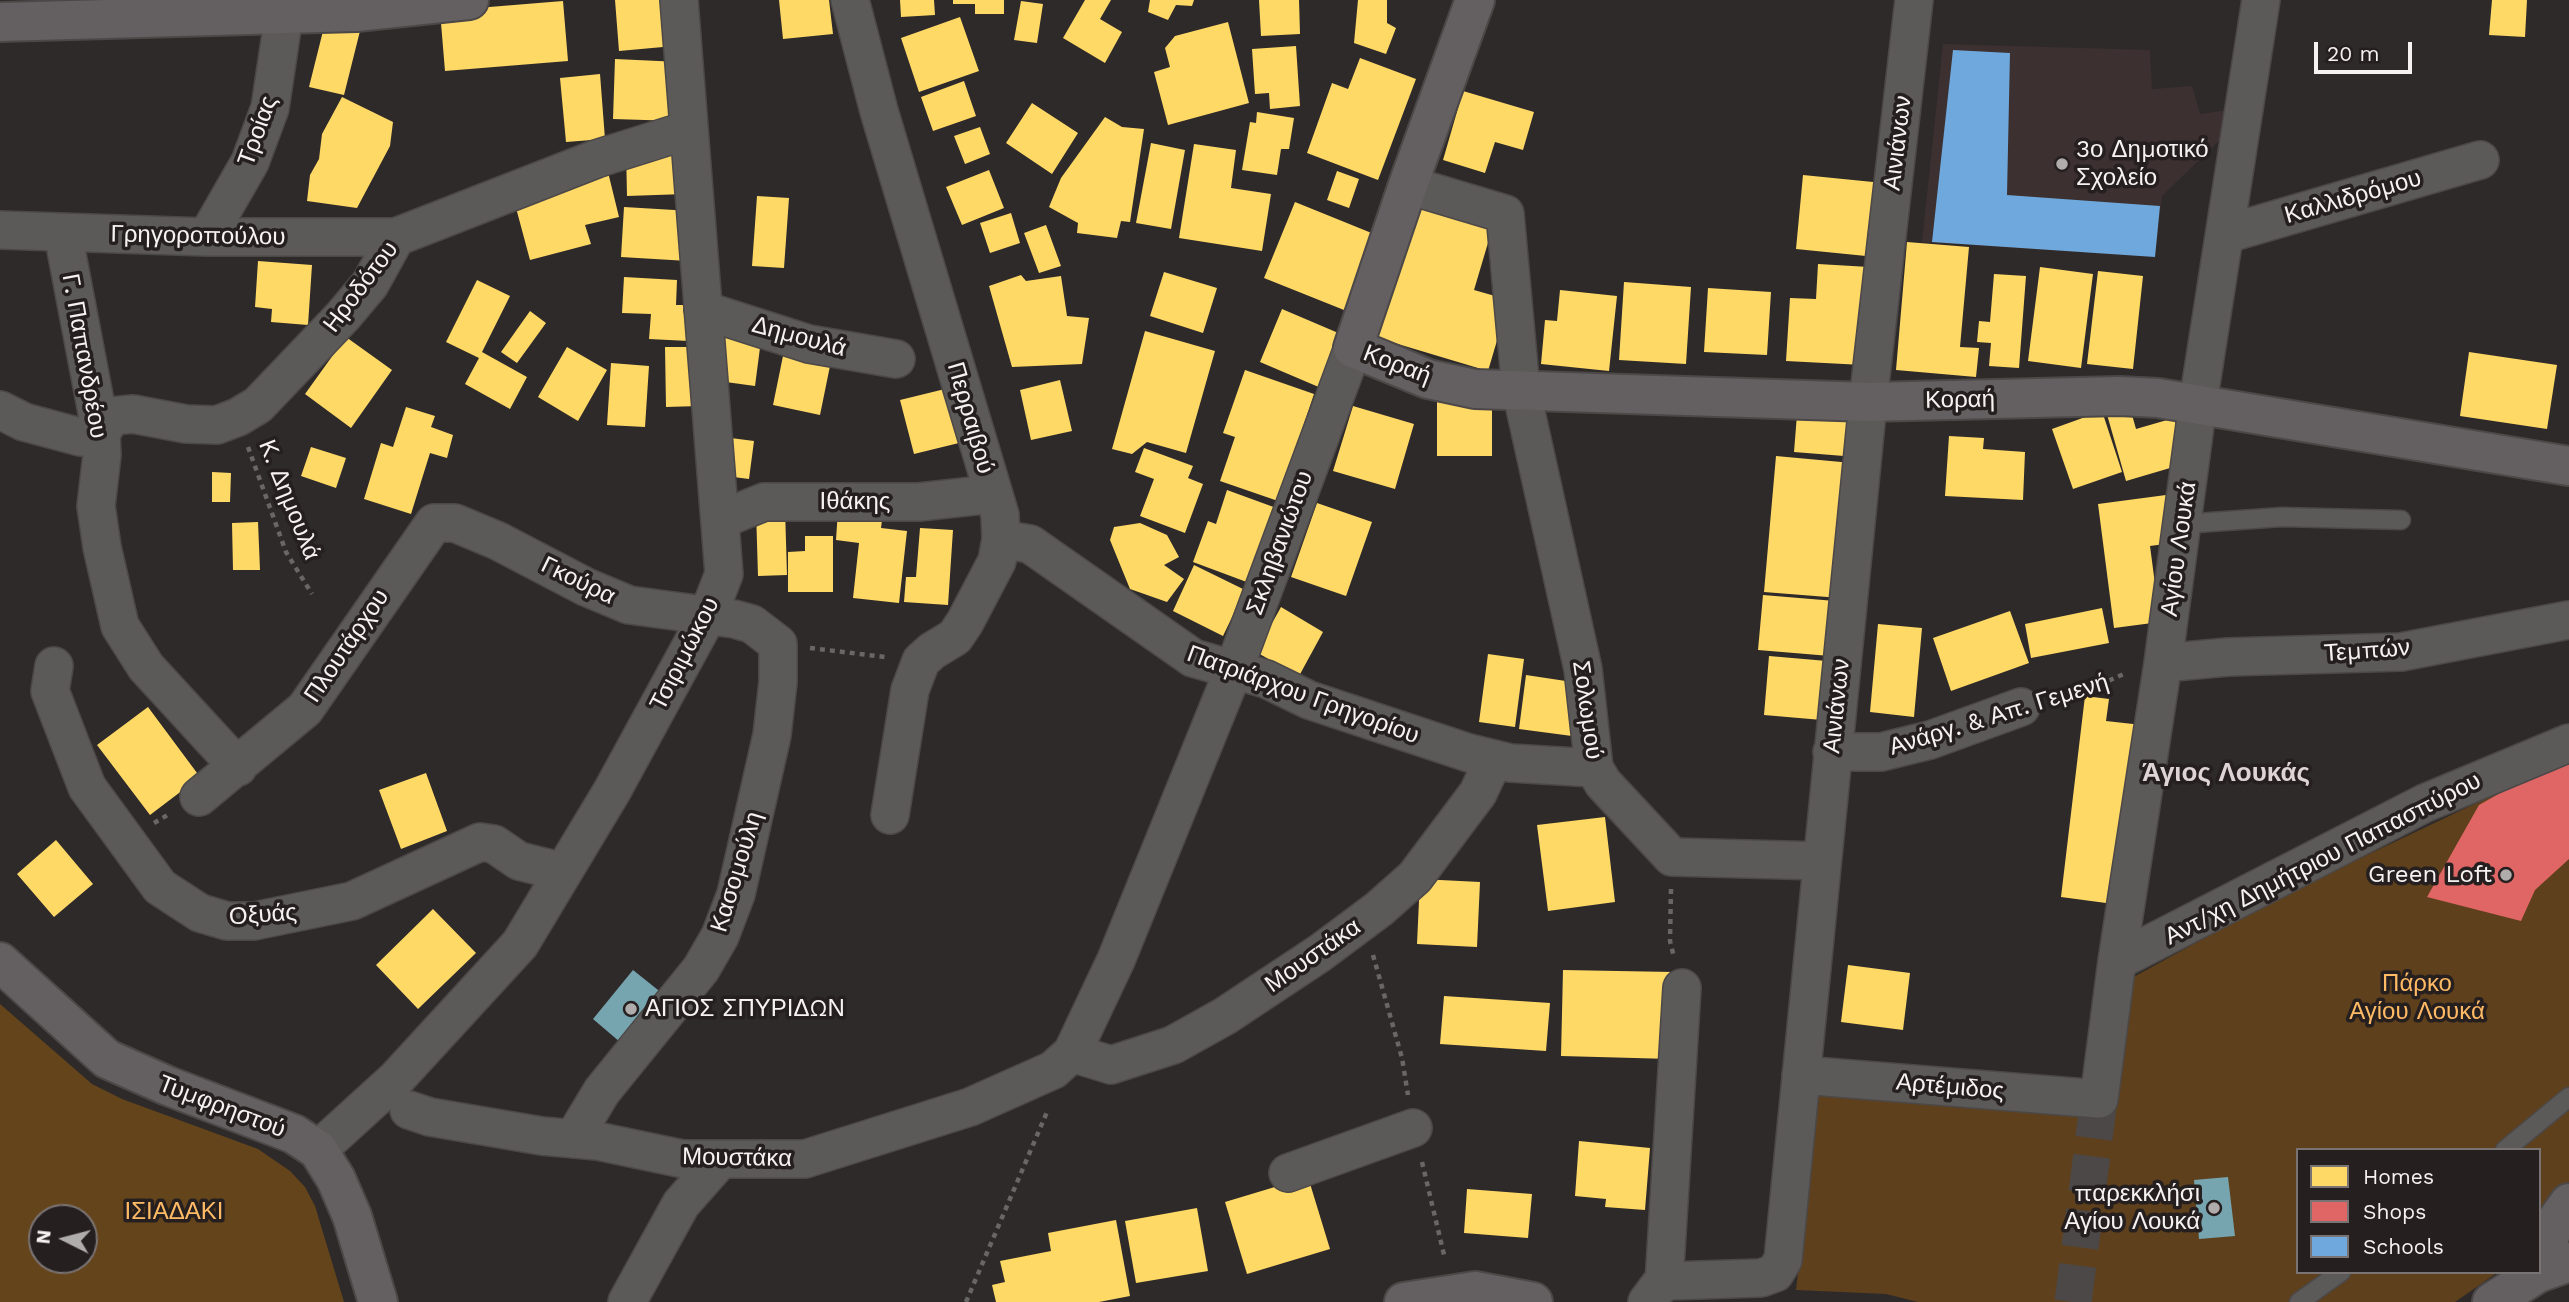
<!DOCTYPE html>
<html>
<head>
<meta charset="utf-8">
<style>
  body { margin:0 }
  #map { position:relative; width:2569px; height:1302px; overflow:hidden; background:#2e2a2a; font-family:"Work Sans",sans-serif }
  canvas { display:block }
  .legend { position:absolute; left:2296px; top:1148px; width:245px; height:126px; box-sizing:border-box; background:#261f1f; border:2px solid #7a7373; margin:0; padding:9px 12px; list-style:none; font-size:21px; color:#f7f2f2 }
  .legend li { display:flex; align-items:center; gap:14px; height:35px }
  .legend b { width:35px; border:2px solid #7a7373 }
  .north { position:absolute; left:28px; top:1204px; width:70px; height:70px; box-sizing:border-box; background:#261f1f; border:2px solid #7a7373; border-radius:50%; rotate:276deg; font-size:19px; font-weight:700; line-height:28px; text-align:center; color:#f7f2f2 }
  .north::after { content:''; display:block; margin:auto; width:24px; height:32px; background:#b1acac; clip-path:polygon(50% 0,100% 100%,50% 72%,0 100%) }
  .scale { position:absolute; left:2314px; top:42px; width:98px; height:32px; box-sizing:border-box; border:4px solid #f7f2f2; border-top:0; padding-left:9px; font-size:21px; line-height:24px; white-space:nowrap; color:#f7f2f2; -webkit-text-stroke:5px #261f1f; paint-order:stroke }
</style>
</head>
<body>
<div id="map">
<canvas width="2569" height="1302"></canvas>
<ul class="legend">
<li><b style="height:19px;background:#ffd966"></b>Homes</li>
<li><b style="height:19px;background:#e06666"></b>Shops</li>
<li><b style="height:19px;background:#6fa8dc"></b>Schools</li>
</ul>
<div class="north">N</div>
<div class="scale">20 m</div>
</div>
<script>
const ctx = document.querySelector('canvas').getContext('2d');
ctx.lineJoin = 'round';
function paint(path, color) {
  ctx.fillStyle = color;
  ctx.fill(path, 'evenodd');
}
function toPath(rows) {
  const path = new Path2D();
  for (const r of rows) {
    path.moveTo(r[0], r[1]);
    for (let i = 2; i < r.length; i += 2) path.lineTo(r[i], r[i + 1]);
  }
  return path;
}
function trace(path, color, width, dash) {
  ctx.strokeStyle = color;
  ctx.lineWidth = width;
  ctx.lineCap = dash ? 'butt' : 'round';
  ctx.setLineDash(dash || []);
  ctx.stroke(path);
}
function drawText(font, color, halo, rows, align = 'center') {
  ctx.font = font + ' "Work Sans",sans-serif';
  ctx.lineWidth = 7;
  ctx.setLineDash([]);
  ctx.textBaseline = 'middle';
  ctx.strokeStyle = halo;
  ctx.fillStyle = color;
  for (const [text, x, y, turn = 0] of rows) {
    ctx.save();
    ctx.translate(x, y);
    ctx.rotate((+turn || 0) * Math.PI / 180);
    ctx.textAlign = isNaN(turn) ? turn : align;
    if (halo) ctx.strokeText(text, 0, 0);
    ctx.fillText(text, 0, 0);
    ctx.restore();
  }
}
paint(toPath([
  [1943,44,2150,50,2152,89,2192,86,2200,114,2248,107,2227,133,2162,196,2155,257,1922,242]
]), '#3c3031');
paint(toPath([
  [2569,759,2569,1192,2539,1235,2539,1150,2298,1150,2298,1272,2498,1272,2455,1302,1918,1302,1886,1294,1796,1290,1819,1096,1827,1087,2114,1112,2130,979,2283,895]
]), '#5e411c');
paint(toPath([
  [0,1004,92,1084,122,1099,258,1149,290,1171,305,1187,315,1206,344,1302,0,1302],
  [42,1218,84,1218,84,1260,42,1260]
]), '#64441b');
paint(toPath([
  [615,0,669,0,674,46,619,51],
  [779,0,829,0,833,34,783,39],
  [900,0,934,0,935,15,901,17],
  [953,0,1004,0,1004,14,975,14,975,4,953,4],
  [1085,0,1111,0,1100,19,1122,32,1105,63,1063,38],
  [1150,0,1194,0,1192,6,1176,5,1168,20,1148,12],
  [1259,0,1299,0,1300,34,1261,36],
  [1358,0,1387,0,1387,23,1396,28,1386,54,1354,43],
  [2492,0,2527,0,2525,37,2489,35],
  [563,1,568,61,445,71,440,11],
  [1021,1,1043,4,1037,43,1014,40],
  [960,17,979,71,919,92,901,38],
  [326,19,361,27,344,95,309,87],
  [1228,22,1249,103,1168,125,1154,72,1170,67,1165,48,1175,36],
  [1296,46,1300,106,1270,109,1269,93,1255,94,1252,49],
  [1360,58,1416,79,1378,180,1307,153,1332,83,1348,89],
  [615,59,680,62,677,121,613,119],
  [600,74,605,139,566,142,560,78],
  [964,81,976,116,933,131,921,97],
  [1463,91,1534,112,1523,150,1495,142,1485,173,1443,160],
  [342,97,393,122,390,146,357,208,307,201,310,175,319,159,322,134],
  [1032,103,1078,133,1052,174,1006,143],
  [1257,112,1294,118,1289,149,1281,149,1277,175,1242,170,1250,122,1256,123],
  [1105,117,1122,127,1144,129,1130,222,1121,221,1117,238,1077,233,1078,223,1049,207,1061,178],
  [980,127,990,154,965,164,954,136],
  [1151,143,1185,150,1171,229,1136,223],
  [1194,144,1236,150,1231,188,1271,194,1262,251,1179,238],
  [684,147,685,194,627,196,626,149],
  [607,168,619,217,585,225,591,244,530,260,512,193],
  [989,170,1004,208,962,225,946,187],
  [1337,171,1359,179,1349,208,1327,200],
  [1803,175,1883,183,1876,257,1796,249],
  [757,196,789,198,784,268,752,266],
  [1295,202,1374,234,1344,310,1264,278],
  [1418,203,1493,226,1474,290,1509,300,1488,371,1378,338],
  [624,207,691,211,688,261,621,257],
  [1011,213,1020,243,990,253,980,223],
  [1046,225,1061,266,1039,273,1024,233],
  [1907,242,1969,247,1960,347,1979,348,1976,377,1896,370],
  [258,261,312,265,308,325,271,322,272,309,255,307],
  [1818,264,1869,267,1863,365,1786,361,1790,298,1816,299],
  [2040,267,2093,274,2081,368,2028,361],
  [2098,271,2143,276,2133,369,2087,364],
  [1164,272,1217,288,1203,333,1150,316],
  [1994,274,2026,276,2019,368,1989,366,1991,343,1977,342,1979,321,1990,322],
  [1021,275,1026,281,1061,276,1067,316,1089,318,1082,364,1012,367,989,286],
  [624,277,677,280,676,305,691,305,689,341,649,339,651,314,622,313],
  [477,280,510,296,482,352,527,377,510,409,465,384,479,358,446,342],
  [1624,282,1691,287,1686,364,1619,360],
  [1708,288,1771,292,1767,355,1704,352],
  [1560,290,1617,296,1609,371,1541,364,1545,320,1557,321],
  [1282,309,1343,335,1321,388,1260,362],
  [530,311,546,323,517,363,501,352],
  [1145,331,1215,351,1186,453,1147,442,1132,454,1112,449],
  [718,333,761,340,755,386,711,380],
  [346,337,392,370,351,428,305,394],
  [567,347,607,370,578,421,538,397],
  [665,347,698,347,699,406,666,407],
  [784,351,831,361,820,415,773,405],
  [2469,352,2557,365,2547,429,2460,416],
  [611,363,649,366,645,427,607,425],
  [1245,370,1314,394,1278,501,1220,481,1235,437,1223,433],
  [1060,380,1072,431,1031,440,1020,390],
  [949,388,963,442,914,454,900,400],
  [2127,397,2136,429,2174,418,2187,463,2126,481,2104,404],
  [1437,399,1492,399,1492,456,1437,456],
  [1798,402,1848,406,1844,456,1794,452],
  [1353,406,1414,424,1395,489,1333,471],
  [406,407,435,416,431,427,453,435,447,458,430,453,411,514,364,499,381,443,393,447],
  [2102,411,2122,472,2073,489,2052,429],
  [1949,436,1984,438,1983,449,2025,452,2023,500,1945,496],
  [723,437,754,441,749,479,718,475],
  [311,447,346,458,336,488,301,476],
  [1144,448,1193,466,1188,478,1203,484,1185,533,1140,516,1154,479,1135,472],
  [1776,456,1852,463,1840,598,1764,592],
  [212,472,231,473,230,502,212,502],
  [1227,490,1279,509,1252,584,1193,562,1208,521,1216,524],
  [2166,495,2172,543,2150,546,2160,622,2114,628,2098,504],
  [1317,503,1372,522,1346,596,1291,577],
  [785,509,787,575,758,576,756,510],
  [838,510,883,512,881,528,907,531,899,603,853,598,859,543,836,540],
  [258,522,260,570,233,570,232,523],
  [1140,523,1167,535,1179,557,1164,565,1184,579,1167,602,1130,589,1110,540,1114,527],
  [920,528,953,530,948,605,904,602,906,577,916,577],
  [805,536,833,536,833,592,788,592,788,552,805,551],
  [1194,565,1245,590,1223,636,1173,611],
  [1763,595,1835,601,1830,656,1758,650],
  [1281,607,1323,632,1299,676,1256,652],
  [2102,608,2109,643,2031,658,2025,624],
  [2010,611,2029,663,1951,691,1933,638],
  [1878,624,1922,628,1914,717,1870,712],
  [1488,654,1524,659,1515,727,1479,722],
  [1769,656,1827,661,1822,720,1764,715],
  [1526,675,1579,683,1572,736,1519,729],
  [2085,696,2109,699,2106,721,2142,725,2121,905,2061,897],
  [148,707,200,777,150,815,97,745],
  [426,773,447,831,401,849,379,790],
  [1605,817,1615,902,1548,911,1537,825],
  [56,840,93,884,54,917,17,874],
  [1420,879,1480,882,1477,947,1417,944],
  [433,909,476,953,418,1009,376,965],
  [1848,965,1910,973,1903,1030,1841,1022],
  [1563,970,1673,972,1671,1059,1561,1056],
  [1444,996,1550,1003,1546,1051,1440,1044],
  [1579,1141,1650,1148,1645,1210,1605,1207,1606,1199,1575,1196],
  [1308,1177,1330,1249,1247,1274,1225,1202],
  [1467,1189,1532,1194,1528,1238,1464,1233],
  [1197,1208,1208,1271,1136,1283,1125,1221],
  [1116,1220,1130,1296,1099,1302,996,1302,992,1285,1005,1282,1000,1261,1051,1251,1048,1233]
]), '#ffd966');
paint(toPath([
  [2569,754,2569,859,2535,890,2521,921,2427,897,2479,805]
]), '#e06666');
paint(toPath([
  [1953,50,2010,53,2007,195,2160,206,2155,257,1932,242]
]), '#6fa8dc');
paint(toPath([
  [633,970,668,998,627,1048,593,1019],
  [2228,1177,2235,1236,2199,1239,2194,1180]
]), '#76a5af');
trace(toPath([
  [2073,1302,2099,1099]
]), '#4c4848', 37, [37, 18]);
const lane = toPath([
  [2182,524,2282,517,2401,520],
  [2505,1150,2569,1097],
  [2299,1302,2341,1272]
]);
const street = toPath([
  [850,0,879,111,1000,515,1001,539,997,561,965,622,955,637,932,651,921,661,910,690,890,815],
  [1408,185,1505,214,1521,390,1583,669,1594,768,1603,783,1672,857,1822,861],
  [0,230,207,237,396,237],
  [63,234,101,433,102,455,96,506,102,547,120,626,146,667,238,767],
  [2226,234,2480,160],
  [207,237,250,162,270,108,284,15],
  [703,310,809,344,896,359],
  [0,410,24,422,80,437,101,433,112,416,133,414,186,424,217,425,238,417,258,405,343,316,370,284,396,237,596,159,688,130],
  [720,520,764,502,919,502,992,494],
  [1001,539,1030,544,1193,658,1266,679,1309,700,1469,753,1510,763,1594,768],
  [2163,663,2228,657,2401,652,2569,620],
  [54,666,50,691,87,787,160,887,200,913,227,921,254,921,352,901,480,842,494,844,519,861,563,872],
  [1832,752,1881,752,1930,740,2021,707],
  [199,797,305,709,434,523,455,523,498,541,586,587,629,605,734,619,752,624,778,644,778,682,772,735,736,894,720,936,701,969,602,1091,573,1139],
  [2117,961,2425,803,2569,743],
  [1072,1053,1111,1065,1173,1045,1225,1016,1320,953,1379,909,1415,877,1478,793,1494,759],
  [1801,1075,2099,1099,2117,961,2163,663,2198,403,2261,0],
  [409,1110,430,1117,542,1136,597,1141,683,1159,805,1159,970,1107,1053,1070,1072,1053,1116,960,1234,669,1353,348],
  [318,1150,396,1079,520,944,612,791,708,615,724,574,679,0],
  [1288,1173,1413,1128],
  [1664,1283,1682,988],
  [627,1302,681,1204,719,1161],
  [1647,1302,1659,1286,1669,1281,1761,1278,1775,1273,1783,1260,1868,402,1914,0]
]);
const secondary = toPath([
  [1475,0,1408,185,1353,348,1428,379,1475,389,1868,402,2120,396,2158,398,2569,466],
  [0,22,356,12,469,0],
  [0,962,107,1059,168,1086,294,1134,318,1150,336,1179,352,1216,378,1302],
  [2539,1268,2554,1224,2569,1203],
  [1404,1302,1475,1291,1533,1302],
  [2492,1302,2538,1273,2569,1262]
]);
trace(lane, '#4c4848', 21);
trace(street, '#4c4848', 40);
trace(secondary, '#4c4848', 42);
trace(toPath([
  [248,447,286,552,312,594],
  [810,648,885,657],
  [2052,699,2097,686,2126,673],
  [154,823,171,813],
  [1671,889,1670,941,1674,957],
  [1373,955,1402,1058,1408,1095],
  [1422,1162,1445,1259],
  [966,1302,1047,1112]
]), '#686666', 4.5, [5, 5]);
trace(lane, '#5c5959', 18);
trace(street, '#5c5959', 37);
trace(secondary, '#645f60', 38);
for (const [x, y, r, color] of [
  [2062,164,7,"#b1acac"],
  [2506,875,7,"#b1acac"],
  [631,1009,7,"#b1acac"],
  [2214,1208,7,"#b1acac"]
]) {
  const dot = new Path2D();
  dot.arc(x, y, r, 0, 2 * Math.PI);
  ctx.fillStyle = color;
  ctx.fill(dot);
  trace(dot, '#261f1f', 2.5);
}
drawText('24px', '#f7f2f2', '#261f1f', [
  ["Τροίας",258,131,-70],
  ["Αινιάνων",1898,143,-83],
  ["Καλλιδρόμου",2353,197,-16],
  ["Γρηγοροπούλου",198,236,1],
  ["Ηροδότου",361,287,-53],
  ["Δημουλά",799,337,15],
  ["Γ. Παπανδρέου",84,356,80],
  ["Κοραή",1397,365,21],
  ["Κοραή",1960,400,-1],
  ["Περραιβού",970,418,74],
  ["Κ. Δημουλά",289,500,68],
  ["Ιθάκης",855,502],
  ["Σκληβανιώτου",1280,543,-70],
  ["Αγίου Λουκά",2179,549,-82],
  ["Γκούρα",578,581,26],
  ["Πλουτάρχου",347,646,-56],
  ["Τεμπών",2367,651,-4],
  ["Τσιριμώκου",685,654,-63],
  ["Πατριάρχου Γρηγορίου",1303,695,20],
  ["Αινιάνων",1837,706,-84],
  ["Σολωμού",1587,710,82],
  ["Ανάργ. & Απ. Γεμενή",1999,715,-17],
  ["Αντ/χη Δημήτριου Παπασπύρου",2323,859,-27],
  ["Κασομούλη",737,872,-73],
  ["Οξυάς",263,915,-4],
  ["Μουστάκα",1313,956,-35],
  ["Αρτέμιδος",1950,1087,5],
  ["Τυμφρηστού",222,1107,21],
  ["Μουστάκα",737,1158,1]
]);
drawText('24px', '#f7f2f2', '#261f1f', [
  ["3ο Δημοτικό",2076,150],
  ["Σχολείο",2076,178],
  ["Green Loft",2492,875,"right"],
  ["ΑΓΙΟΣ ΣΠΥΡΙΔΩΝ",645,1009],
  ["παρεκκλήσι",2200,1194,"right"],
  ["Αγίου Λουκά",2200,1222,"right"]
], 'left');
drawText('24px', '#feba65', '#261f1f', [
  ["Πάρκο",2417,984],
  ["Αγίου Λουκά",2417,1012],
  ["ΙΣΙΑΔΑΚΙ",174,1212]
]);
drawText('bold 26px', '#ded4d5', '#261f1f', [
  ["Άγιος Λουκάς",2226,773]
]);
</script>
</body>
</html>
